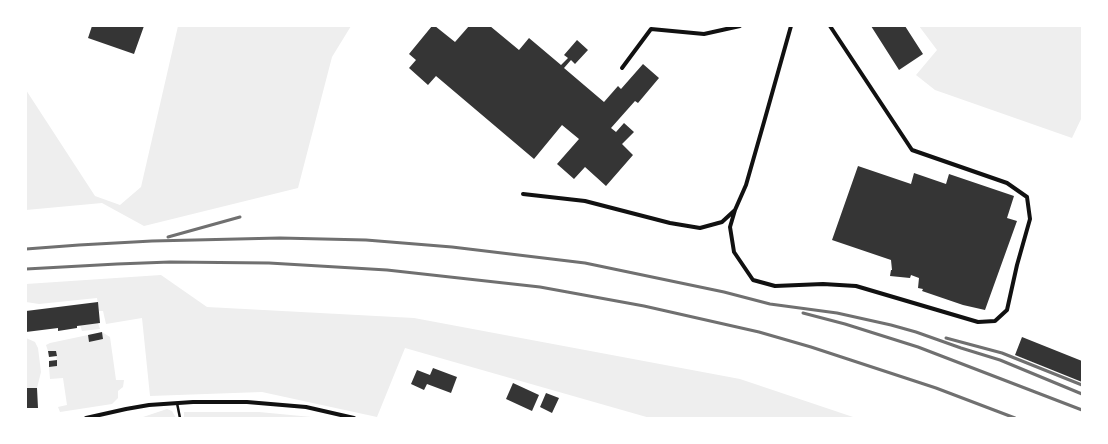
<!DOCTYPE html>
<html>
<head>
<meta charset="utf-8">
<style>
  body { margin:0 }
  #map { position:relative; width:1108px; height:444px; overflow:hidden; background:#fff; font-family:"Titillium Web",sans-serif }
  canvas { display:block }
  .frame { position:absolute; inset:0; border:27px solid #fff; pointer-events:none }
</style>
</head>
<body>
<div id="map">
<canvas width="1108" height="444"></canvas>
<div class="frame"></div>
</div>
<script>
const ctx = document.querySelector('canvas').getContext('2d');
ctx.lineJoin = 'round';
function paint(path, color) {
  ctx.fillStyle = color;
  ctx.fill(path, 'evenodd');
}
function toPath(rows) {
  const path = new Path2D();
  for (const r of rows) {
    path.moveTo(r[0], r[1]);
    for (let i = 2; i < r.length; i += 2) path.lineTo(r[i], r[i + 1]);
  }
  return path;
}
function trace(path, color, width, dash) {
  ctx.strokeStyle = color;
  ctx.lineWidth = width;
  ctx.lineCap = dash ? 'butt' : 'round';
  ctx.setLineDash(dash || []);
  ctx.stroke(path);
}
paint(toPath([
  [178,26,351,26,332,57,298,188,144,226,102,203,26,210,26,90,95,196,120,205,141,187],
  [919,26,1082,26,1082,117,1072,138,935,90,916,75,937,50],
  [161,275,207,307,414,318,740,379,856,418,650,418,405,348,377,417,262,392,150,396,142,318,106,324,103,311,99,311,97,298,39,304,26,302,26,284],
  [98,323,100,329,82,331,80,325],
  [102,332,110,337,116,380,124,380,123,387,118,391,118,398,112,404,60,412,58,407,67,405,63,378,50,379,49,367,57,366,56,351,48,351,46,345,50,343,88,335,89,342,103,339],
  [26,338,35,342,38,348,41,372,37,388,27,388],
  [167,409,172,411,176,418,140,418],
  [184,412,259,412,322,418,184,418]
]), '#eee');
paint(toPath([
  [92,26,144,26,134,54,88,38],
  [432,26,435,26,455,42,469,26,490,26,519,50,529,38,561,65,568,58,564,55,577,40,588,50,575,64,571,60,564,68,604,102,618,86,621,89,643,64,659,78,638,103,635,101,611,128,616,132,624,123,634,132,622,144,633,155,606,186,585,167,574,179,557,164,579,139,562,125,534,159,436,76,428,85,409,68,416,60,409,54],
  [871,26,905,26,923,54,899,70],
  [858,166,911,184,914,173,946,184,949,174,1014,196,1007,218,1017,221,985,310,963,305,922,291,923,289,918,288,919,278,911,275,910,278,890,276,891,270,892,270,891,260,832,240],
  [98,302,100,323,77,326,77,328,58,331,58,328,26,332,26,311],
  [102,332,103,339,89,342,88,335],
  [1022,337,1082,361,1082,382,1015,355],
  [48,351,56,351,57,356,49,357],
  [57,360,57,366,49,367,49,361],
  [433,368,457,377,451,393,427,384,424,390,411,384,417,370,430,375],
  [513,383,539,395,532,411,506,399],
  [26,388,37,388,38,408,26,408],
  [546,393,559,398,552,413,540,407]
]), '#353535');
trace(toPath([
  [177,403,180,418]
]), '#111', 2.5);
trace(toPath([
  [791,26,764,122,746,185,735,210,730,227,734,252,753,280,775,286,823,284,856,286,978,322,995,321,1007,310,1017,265,1030,219,1027,197,1007,183,912,150,830,26],
  [622,68,651,29,704,34,740,26],
  [523,194,585,201,670,223,700,228,722,222,735,210],
  [86,418,126,409,149,405,193,402,247,402,306,407,354,418]
]), '#111', 4);
trace(toPath([
  [168,237,240,217],
  [26,249,79,245,152,241,280,238,366,240,452,247,585,263,724,292,770,304,837,313,891,325,916,332,961,348,1000,360,1082,394],
  [26,269,117,264,170,262,269,263,387,270,540,287,644,306,759,332,811,347,936,388,1015,418],
  [803,313,845,324,918,347,1082,410],
  [946,338,1002,353,1082,385]
]), '#707070', 3);
</script>
</body>
</html>
